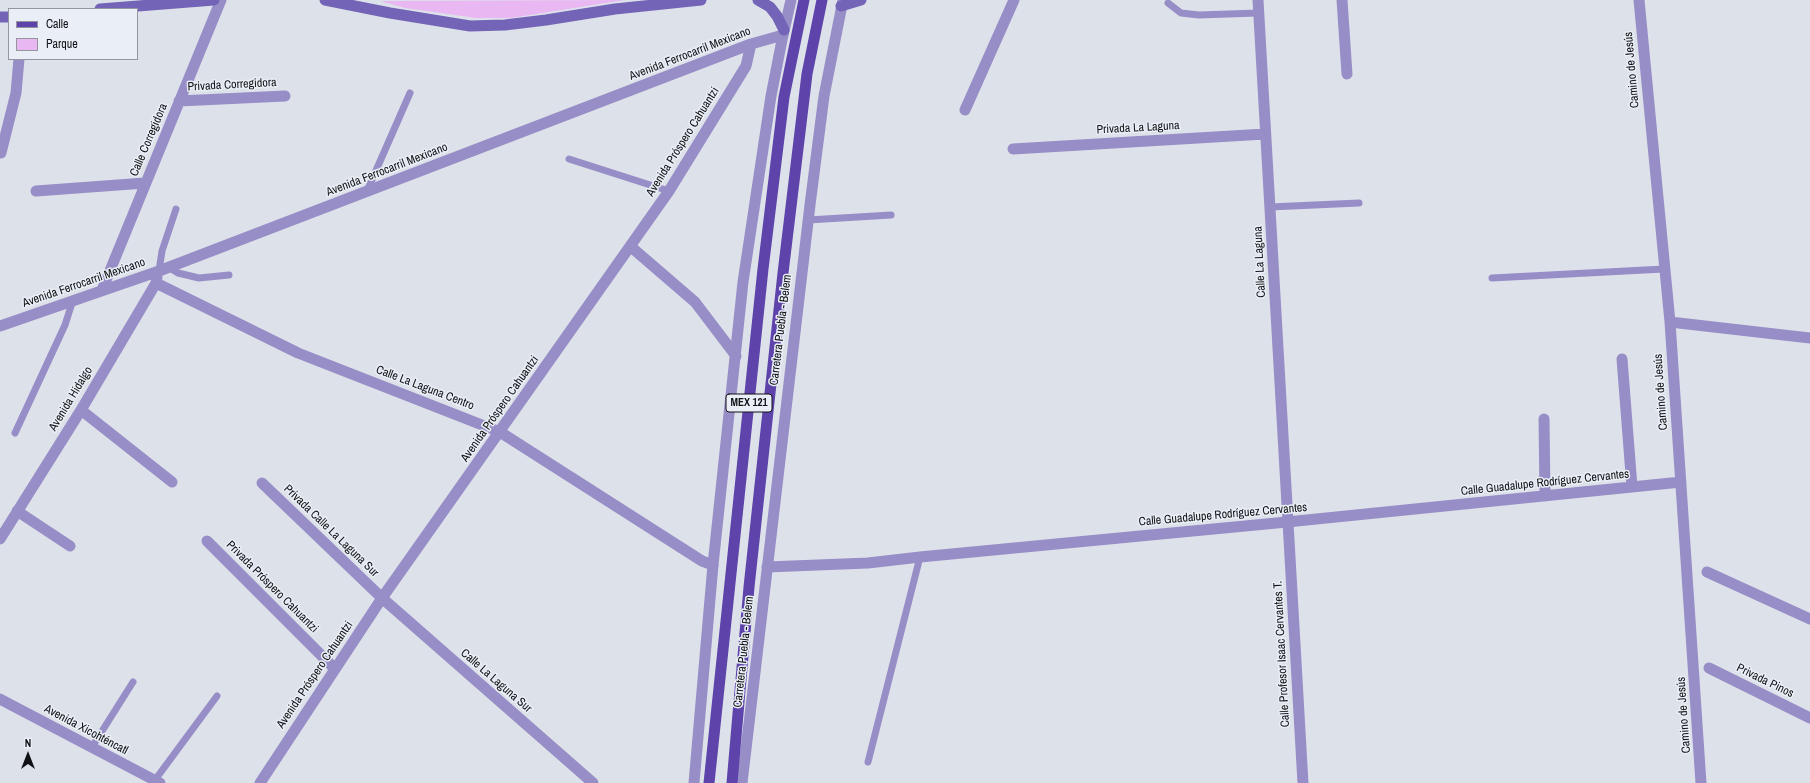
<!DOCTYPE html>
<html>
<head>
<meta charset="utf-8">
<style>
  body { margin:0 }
  #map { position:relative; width:1810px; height:783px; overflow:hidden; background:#dde2ea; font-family:"Archivo Narrow",sans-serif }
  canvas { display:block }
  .legend { position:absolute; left:8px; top:8px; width:130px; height:52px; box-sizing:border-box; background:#eaeff7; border:1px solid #93969c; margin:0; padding:5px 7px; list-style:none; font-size:12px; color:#101114 }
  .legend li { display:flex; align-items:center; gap:8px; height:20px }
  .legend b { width:20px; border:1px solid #93969c }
  .north { position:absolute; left:8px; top:735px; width:40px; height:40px; -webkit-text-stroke:3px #eaeff7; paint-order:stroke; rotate:0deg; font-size:11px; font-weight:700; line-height:16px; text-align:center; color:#101114 }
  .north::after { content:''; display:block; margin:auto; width:14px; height:18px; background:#101114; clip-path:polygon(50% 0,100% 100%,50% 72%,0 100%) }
</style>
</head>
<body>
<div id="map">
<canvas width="1810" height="783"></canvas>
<ul class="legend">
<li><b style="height:5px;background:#5d43aa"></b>Calle</li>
<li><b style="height:11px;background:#e9b8f2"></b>Parque</li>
</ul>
<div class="north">N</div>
</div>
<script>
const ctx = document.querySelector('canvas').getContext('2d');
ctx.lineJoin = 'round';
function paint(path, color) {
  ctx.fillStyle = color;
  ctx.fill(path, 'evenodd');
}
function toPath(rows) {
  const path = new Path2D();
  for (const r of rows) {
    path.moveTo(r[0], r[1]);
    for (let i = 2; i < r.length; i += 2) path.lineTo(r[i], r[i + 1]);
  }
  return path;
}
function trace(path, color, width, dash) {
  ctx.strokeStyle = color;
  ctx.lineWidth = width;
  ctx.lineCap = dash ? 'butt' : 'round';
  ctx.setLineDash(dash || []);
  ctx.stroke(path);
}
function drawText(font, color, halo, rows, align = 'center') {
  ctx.font = font + ' "Archivo Narrow",sans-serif';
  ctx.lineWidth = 3;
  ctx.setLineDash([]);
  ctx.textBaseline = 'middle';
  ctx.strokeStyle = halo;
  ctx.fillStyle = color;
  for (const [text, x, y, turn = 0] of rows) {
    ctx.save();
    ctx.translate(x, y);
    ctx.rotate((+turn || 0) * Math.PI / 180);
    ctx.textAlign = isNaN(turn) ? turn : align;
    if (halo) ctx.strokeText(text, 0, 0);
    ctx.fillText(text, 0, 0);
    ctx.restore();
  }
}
paint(toPath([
  [625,0,511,18,476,18,405,8,380,1]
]), '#e9b8f2');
trace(toPath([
  [1168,3,1181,13,1199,15,1258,13],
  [569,159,669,191],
  [367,191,410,93],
  [1270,207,1359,203],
  [808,220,891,215],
  [168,267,178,273,199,278,229,275],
  [159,271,162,251,176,209],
  [1492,278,1664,269],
  [15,433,65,325,73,300],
  [92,747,133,682],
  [868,762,920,557],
  [155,780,217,696]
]), '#978ec7', 7);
trace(toPath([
  [1258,0,1303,783],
  [1342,0,1347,74],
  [1639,0,1670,322,1701,783],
  [179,101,285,96],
  [965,110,1014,0],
  [1013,149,1265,134],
  [1,153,16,93,19,59],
  [36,191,145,183],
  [630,246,695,302,736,356],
  [156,283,298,353,500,432,702,561,713,565],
  [102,290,221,0],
  [1670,322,1810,338],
  [0,326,159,271,751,44,783,35],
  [1622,359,1632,487],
  [81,410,172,482],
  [1544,419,1545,496],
  [262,483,382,598,593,783],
  [17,511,70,546],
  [0,539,81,410,156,283,157,277],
  [207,541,335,669],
  [767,567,868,563,920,557,1287,522,1681,482],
  [1707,572,1810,619],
  [1709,668,1810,718],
  [0,699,160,783],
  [260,783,382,598,669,191,746,66,751,44]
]), '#978ec7', 11);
trace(toPath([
  [694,783,713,565,743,282,771,96,783,35,791,0],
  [742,783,810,205,824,96,843,0]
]), '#978ec7', 11);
trace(toPath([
  [325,0,390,13,470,26,505,25,546,20,615,9,701,0],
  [758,0,770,7,777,16,784,30],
  [841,6,861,0],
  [100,9,214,0],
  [0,17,9,17]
]), '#7464b7', 11);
trace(toPath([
  [709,783,763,269,784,97,804,0],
  [732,783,749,587,783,273,807,74,822,0]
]), '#5d43aa', 11);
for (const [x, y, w] of [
  [749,403,46]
]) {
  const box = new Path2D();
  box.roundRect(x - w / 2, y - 9, w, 18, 3);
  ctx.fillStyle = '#eaeff7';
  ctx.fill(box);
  trace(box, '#101114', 1);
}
drawText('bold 11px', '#101114', null, [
  ["MEX 121",749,403]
]);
drawText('12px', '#101114', '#eaeff7', [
  ["Avenida Ferrocarril Mexicano",690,54,-21],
  ["Camino de Jesús",1632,70,-95],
  ["Privada Corregidora",232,85,-3],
  ["Privada La Laguna",1138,128,-3],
  ["Calle Corregidora",149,140,-67],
  ["Avenida Próspero Cahuantzi",683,142,-58],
  ["Avenida Ferrocarril Mexicano",387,170,-21],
  ["Calle La Laguna",1260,262,-93],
  ["Avenida Ferrocarril Mexicano",84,283,-19],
  ["Carretera Puebla - Belem",781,330,-83],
  ["Calle La Laguna Centro",425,388,21],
  ["Camino de Jesús",1661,392,-94],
  ["Avenida Hidalgo",71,399,-59],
  ["Avenida Próspero Cahuantzi",500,409,-55],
  ["Calle Guadalupe Rodríguez Cervantes",1545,483,-6],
  ["Calle Guadalupe Rodríguez Cervantes",1223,515,-5],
  ["Privada Calle La Laguna Sur",331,531,44],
  ["Privada Próspero Cahuantzi",272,587,45],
  ["Carretera Puebla - Belem",744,652,-84],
  ["Calle Profesor Isaac Cervantes T.",1282,654,-93],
  ["Avenida Próspero Cahuantzi",315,675,-56],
  ["Calle La Laguna Sur",496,681,41],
  ["Privada Pinos",1765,681,26],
  ["Camino de Jesús",1684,715,-94],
  ["Avenida Xicohténcatl",86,730,28]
]);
</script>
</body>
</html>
